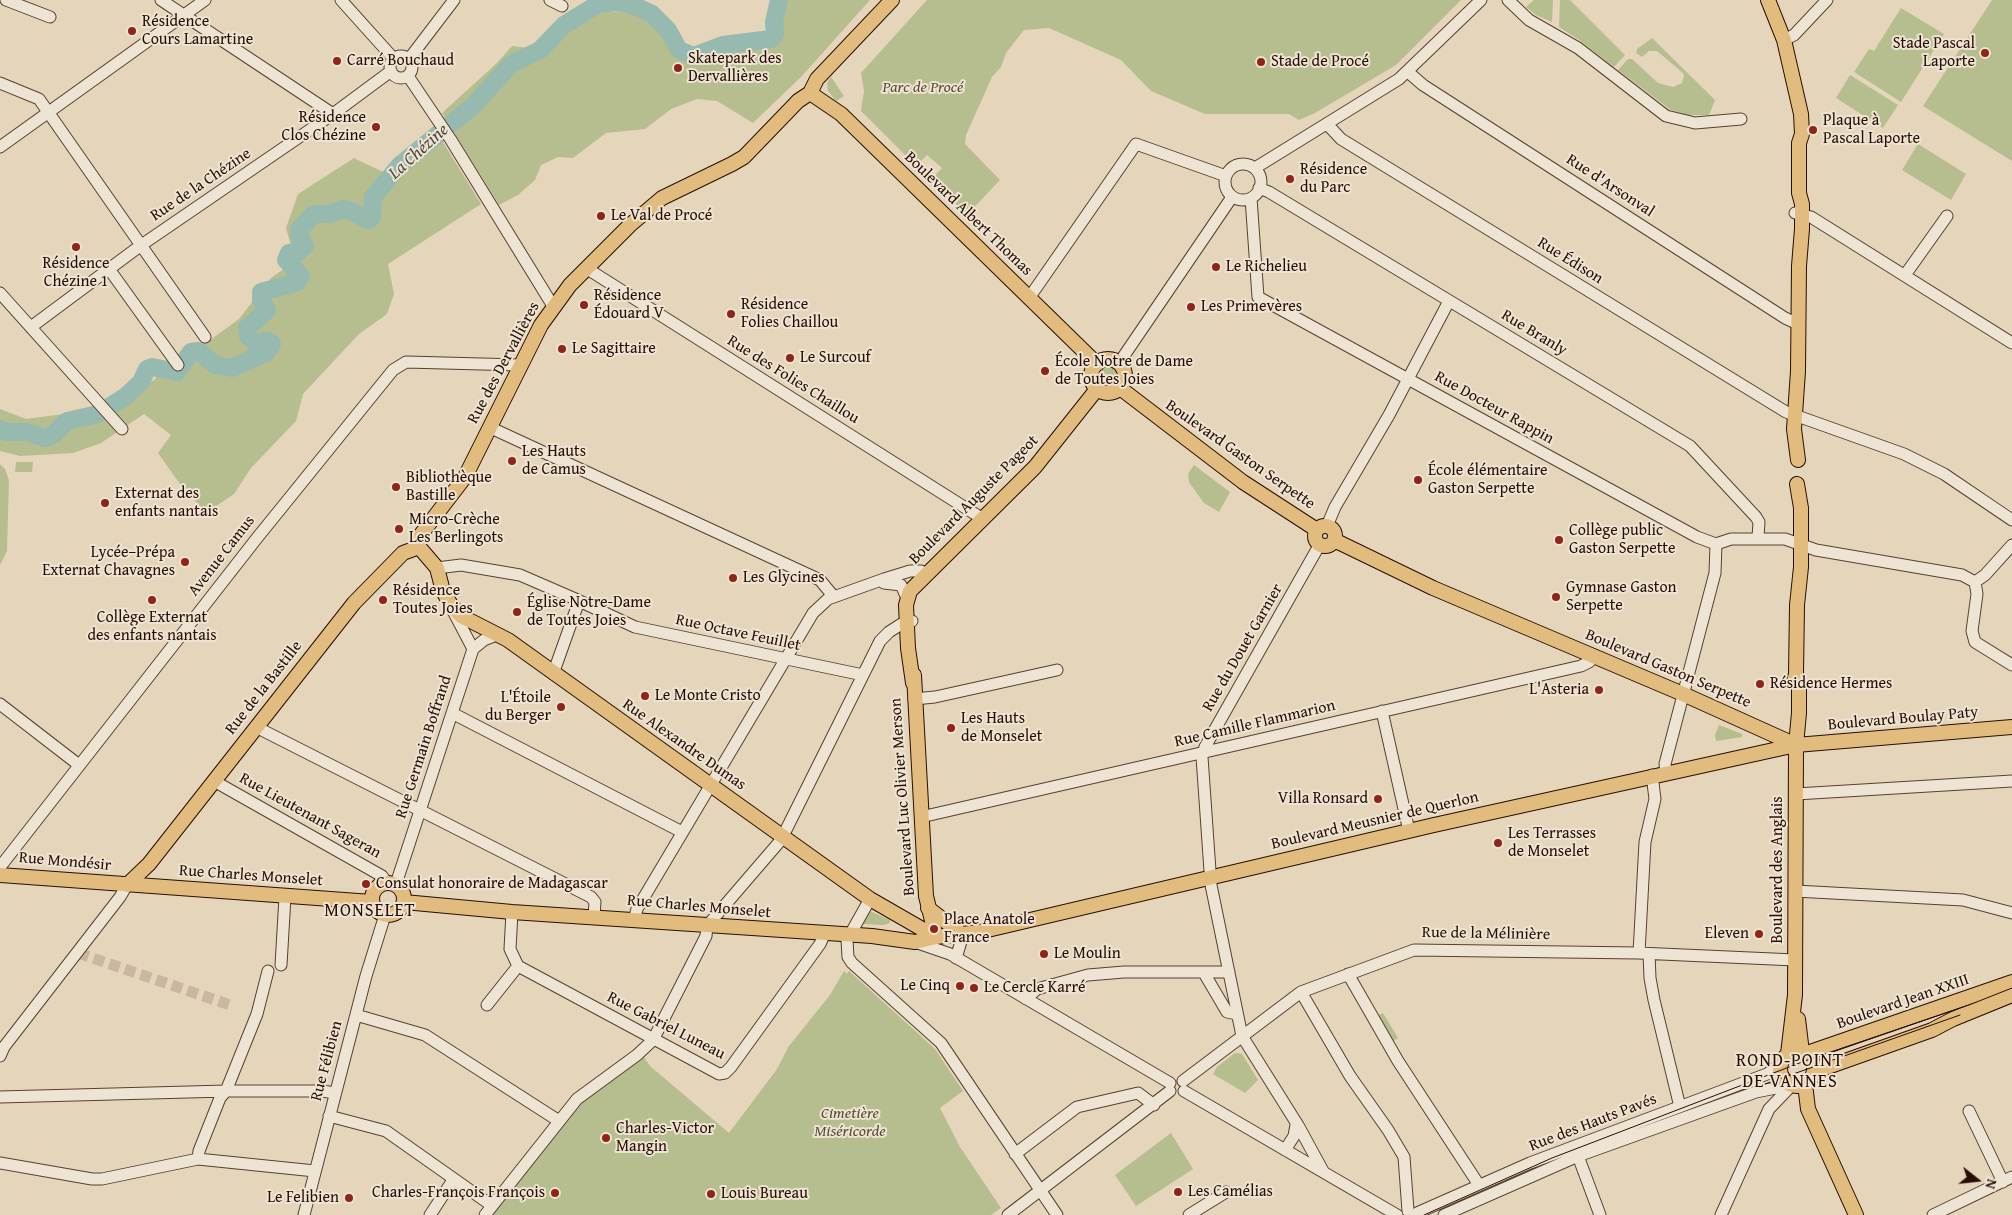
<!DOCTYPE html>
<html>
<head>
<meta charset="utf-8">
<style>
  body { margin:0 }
  #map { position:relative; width:2012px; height:1215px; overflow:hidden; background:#e5d6bb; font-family:"Gentium Book Plus",serif }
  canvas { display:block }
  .north { position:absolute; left:1952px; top:1155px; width:50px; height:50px; -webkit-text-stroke:4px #eee4d3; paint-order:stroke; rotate:106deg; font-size:14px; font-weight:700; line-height:20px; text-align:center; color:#280e02 }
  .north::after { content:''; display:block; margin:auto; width:18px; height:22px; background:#280e02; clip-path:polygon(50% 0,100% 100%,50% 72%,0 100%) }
</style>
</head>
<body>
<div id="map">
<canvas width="2012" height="1215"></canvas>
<div class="north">N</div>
</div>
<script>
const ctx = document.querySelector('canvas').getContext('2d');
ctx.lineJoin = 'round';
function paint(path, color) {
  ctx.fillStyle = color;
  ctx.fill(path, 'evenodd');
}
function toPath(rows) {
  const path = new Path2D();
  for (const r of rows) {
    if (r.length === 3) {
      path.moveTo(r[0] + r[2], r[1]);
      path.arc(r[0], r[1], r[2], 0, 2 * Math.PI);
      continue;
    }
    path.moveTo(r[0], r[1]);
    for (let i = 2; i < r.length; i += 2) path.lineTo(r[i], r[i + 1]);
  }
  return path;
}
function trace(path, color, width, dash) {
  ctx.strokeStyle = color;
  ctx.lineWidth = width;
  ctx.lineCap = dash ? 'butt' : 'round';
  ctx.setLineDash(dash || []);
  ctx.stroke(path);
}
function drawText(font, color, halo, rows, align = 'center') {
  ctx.font = font + ' "Gentium Book Plus",serif';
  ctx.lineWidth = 4;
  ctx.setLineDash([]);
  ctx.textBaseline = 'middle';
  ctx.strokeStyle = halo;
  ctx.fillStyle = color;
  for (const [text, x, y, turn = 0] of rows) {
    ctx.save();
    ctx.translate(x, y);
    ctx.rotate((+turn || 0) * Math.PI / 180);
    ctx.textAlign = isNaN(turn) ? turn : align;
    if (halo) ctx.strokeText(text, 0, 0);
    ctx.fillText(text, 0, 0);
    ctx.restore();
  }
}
paint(toPath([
  [782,0,870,0,801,77,753,123,717,101,697,99,671,109,645,129,606,133,573,158,558,157,541,165,535,180,518,195,499,205,442,113,497,63,512,46,537,49,552,42,594,9,647,16,672,47,685,58,697,58,723,49,769,44,779,40,777,22],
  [927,0,1461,0,1396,65,1315,113,1299,120,1289,114,1205,114,1151,91,1121,60,1049,28,1024,30,1006,53,1001,67,992,77,966,135,965,144,1000,180,967,215,931,180,942,168,927,155,916,166,861,111,864,91,861,73],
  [1534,0,1553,0,1552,22,1536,15,1526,7],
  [1560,0,1570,0,1625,55,1614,67,1578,39,1559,27],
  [1992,0,2012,0,2012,161,1923,106],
  [1901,8,1944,34,1901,102,1854,72,1869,49,1874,51],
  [1652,38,1715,100,1709,115,1687,115,1671,110,1618,70,1628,59,1632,59,1658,83,1673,87,1682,83,1684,76,1683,73,1657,51,1649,51,1642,57,1636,53,1637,49],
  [1850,75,1898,105,1883,128,1836,98],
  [831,77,844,96,836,101,828,91,827,83],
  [438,134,481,204,388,264,394,294,387,314,359,334,303,394,296,421,251,468,234,494,206,513,180,484,158,453,171,435,144,414,101,443,73,453,20,456,0,451,0,409,26,419,108,408,154,380,173,360,213,338,239,319,271,278,295,261,286,228,298,194,354,158,383,172],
  [1918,144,1966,174,1951,200,1902,170],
  [1108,376,10],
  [16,462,33,462,32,472,15,472],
  [0,464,5,469,9,480,7,551,0,565],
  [1194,465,1230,492,1219,512,1204,503,1189,482,1188,474],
  [1719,725,1742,734,1742,737,1716,741,1715,735],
  [870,911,890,920,890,923,884,925,861,924],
  [844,971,847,974,849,971,935,1049,963,1091,940,1108,960,1147,1001,1208,991,1215,492,1215,582,1102,644,1057,650,1066,729,1133,777,1069,789,1046,830,995],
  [1383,1013,1398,1038,1392,1042,1377,1016],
  [1235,1053,1242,1054,1258,1080,1245,1093,1213,1074,1217,1067],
  [1171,1133,1193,1169,1136,1206,1115,1175]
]), '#b6bd8f');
trace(toPath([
  [0,429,7,432,27,432,45,438,53,435,67,421,98,414,126,396,141,382,147,369,152,367,177,372,191,352,198,351,215,365,232,368,266,353,272,344,268,341,254,342,248,336,247,328,267,310,261,300,261,292,296,283,301,276,286,260,289,253,298,252,305,246,299,235,299,230,314,214,329,214,343,209,351,211,368,220,372,217,373,197,400,165,473,106,511,64,540,50,564,25,598,4,614,2,635,6,652,14,668,30,679,50,694,56,723,45,771,39,775,34,774,22,779,0]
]), '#96b9b0', 18);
trace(toPath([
  [78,953,230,1005]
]), '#c9b89f', 11, [11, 5.5]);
const minor = toPath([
  [6,0,50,17],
  [161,0,333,114],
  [341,0,394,59],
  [550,0,562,6],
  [1508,0,1529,20,1578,48,1666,116,1695,123,1741,119],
  [1784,40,1794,35,1827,0],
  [401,67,11],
  [409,59,454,0],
  [1408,72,1423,85,1785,318,1798,324],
  [408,76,451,140,553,306],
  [0,83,39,99,205,337],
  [1327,124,1341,139,1786,412,1904,454,1944,474,2012,520],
  [0,147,205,0],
  [1243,182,18],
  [1255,168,1399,79,1481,0],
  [1259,188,1269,192,1690,446,1756,517,1759,522,1758,537],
  [1251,198,1258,297,1697,537,1716,544],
  [1795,213,1811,217,2012,343],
  [586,268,983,519],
  [109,269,178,365],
  [1905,275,1947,216],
  [0,293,122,429],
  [1029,298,1136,144,1226,176],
  [31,327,140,246,333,114,391,71],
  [1119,363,1232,197],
  [489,427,820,580,834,597],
  [1327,526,1335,507,1389,415,1449,301],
  [1320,544,1205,747,1202,757,1211,885,1242,1036,1299,1127,1323,1171],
  [1716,544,1731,539,1785,539,1816,550,1962,575,1975,582,1977,594,1972,631,1975,642,2012,665],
  [437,568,461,565,520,575,573,598,635,627,863,675],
  [1975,582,1985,575,2012,545],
  [884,583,901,585,907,598],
  [452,609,473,649],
  [553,674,579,601],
  [914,699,935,697,1057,670],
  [0,704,79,765],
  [1382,711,1409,831],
  [452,713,682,832],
  [256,727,591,897,595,902,594,917],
  [1666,772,1665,764,1715,573,1716,544],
  [214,781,382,876,387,883],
  [1796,794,2012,781],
  [921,817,1581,666,1589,662,1594,657],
  [0,867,257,538,393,370,406,362,520,365],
  [396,884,473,649,484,640,499,634],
  [1795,891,1963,900,2012,913],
  [870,899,847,940,848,957,852,963,941,1043,1057,1215],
  [512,912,510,949,518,966,719,1074,725,1073,731,1067,820,944,824,935],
  [634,920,637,909,813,613,828,599,884,579,910,571,921,571,925,574],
  [915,942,950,954,1170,1083],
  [1639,953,1645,842,1655,799,1652,775],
  [1649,954,1650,978,1654,1000,1680,1107],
  [956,958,963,935],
  [281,965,285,897],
  [1204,973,1227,1012,1237,1014],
  [1348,974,1398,1061,1479,1185],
  [1301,992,1350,1076,1388,1130,1404,1157,1408,1211],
  [1026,999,1037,989,1088,975,1124,972,1229,972],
  [487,1005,518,966],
  [356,1015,425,1035,559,1121],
  [0,1056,4,1047,120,897,127,885],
  [1183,1081,1301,992,1414,950,1639,953,1795,960],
  [1184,1091,1397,1215],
  [0,1097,226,1091,322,1091,335,1093],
  [1969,1111,2003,1182],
  [329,1116,386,1131,491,1205],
  [1285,1150,1294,1136,1296,1125],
  [1015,1154,1077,1107,1138,1093,1154,1105],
  [1578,1156,1600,1215],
  [198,1159,199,1151,220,1098,226,1091,257,1014,268,971],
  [0,1163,92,1179,102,1179,198,1159,315,1171],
  [1417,1213,1530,1163,1767,1074,1780,1064],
  [304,1215,366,976,385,915],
  [430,1215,453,1180],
  [485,1215,577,1099,637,1055,653,1040,706,936,707,926,781,840,880,641,889,632,906,621,912,621],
  [1008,1215,1170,1091],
  [1189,1215,1226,1192],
  [1444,1215,1578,1156,1756,1092,1781,1087,1786,1082],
  [1721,1215,1769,1109,1792,1085],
  [1933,1215,2012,1177]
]);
const major = toPath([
  [1768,0,1784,40,1801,114,1802,134,1799,143,1799,193,1802,204,1802,229,1799,266,1798,371,1794,429,1798,460],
  [810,93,841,114,1097,364],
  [1108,376,17],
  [1120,388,1243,482,1317,530],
  [1325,536,10],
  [1334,540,1433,588,1683,694,1796,745],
  [419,547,419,537,465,477,541,325,570,285,630,225,662,198,732,164,744,157,798,101,810,93,817,79,892,0],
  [419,547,437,568,443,591,451,605,461,616,508,640,870,899,936,937],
  [914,675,926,896,936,937],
  [1794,682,1796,674,1797,605,1801,567,1801,508,1797,484],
  [913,683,908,648,906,605,910,591,1035,467,1097,389],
  [0,875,372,902],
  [388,899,16],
  [127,885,149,864,354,603,403,553,419,547],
  [404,902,512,912,872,936,915,942,936,937,979,932,1434,825,1796,745,2012,727],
  [928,908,963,935],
  [1798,1019,1802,1052],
  [1797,1069,17],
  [1788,1054,1795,995,1796,745,1799,713,1799,684,1796,674],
  [1804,1054,2012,982],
  [1812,1076,1825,1068,1932,1030,1953,1019,2012,995],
  [1805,1084,1808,1109,1856,1215]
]);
trace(minor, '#574030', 13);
trace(major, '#280e02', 16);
trace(minor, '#eee4d3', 11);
trace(major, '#e2bb7e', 14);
trace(toPath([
  [1765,1084,1960,1015],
  [1424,1215,1552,1158,1810,1059,1969,1005,2012,988]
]), '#280e02', 1);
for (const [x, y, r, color] of [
  [132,31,5,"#8f2418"],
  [1985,53,5,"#8f2418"],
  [337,61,5,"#8f2418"],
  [1261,62,5,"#8f2418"],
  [678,68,5,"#8f2418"],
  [376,127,5,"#8f2418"],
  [1813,130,5,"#8f2418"],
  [1290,179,5,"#8f2418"],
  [601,216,5,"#8f2418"],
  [76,247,5,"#8f2418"],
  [1216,267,5,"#8f2418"],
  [584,305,5,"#8f2418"],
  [1191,307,5,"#8f2418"],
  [731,314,5,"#8f2418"],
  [562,349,5,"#8f2418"],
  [790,358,5,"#8f2418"],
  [1045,371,5,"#8f2418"],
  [512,461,5,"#8f2418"],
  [1418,480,5,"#8f2418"],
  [396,487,5,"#8f2418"],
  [105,503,5,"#8f2418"],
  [399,529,5,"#8f2418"],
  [1559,540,5,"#8f2418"],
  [185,562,5,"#8f2418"],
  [733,578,5,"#8f2418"],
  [1556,597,5,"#8f2418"],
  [152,600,5,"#8f2418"],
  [383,600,5,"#8f2418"],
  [517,612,5,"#8f2418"],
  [1760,684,5,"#8f2418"],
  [1599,690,5,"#8f2418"],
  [645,696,5,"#8f2418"],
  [561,707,5,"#8f2418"],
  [951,728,5,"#8f2418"],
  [1378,799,5,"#8f2418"],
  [1498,843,5,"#8f2418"],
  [366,884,5,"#8f2418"],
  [934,929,5,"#8f2418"],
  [1759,934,5,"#8f2418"],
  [1044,954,5,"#8f2418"],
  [960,986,5,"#8f2418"],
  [974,988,5,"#8f2418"],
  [606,1138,5,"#8f2418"],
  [1178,1192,5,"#8f2418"],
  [555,1193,5,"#8f2418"],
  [711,1194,5,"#8f2418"],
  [349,1198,5,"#8f2418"]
]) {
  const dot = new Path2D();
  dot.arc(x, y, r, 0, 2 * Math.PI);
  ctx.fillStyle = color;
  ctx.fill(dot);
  trace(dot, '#eee4d3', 2);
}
drawText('16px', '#280e02', '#eee4d3', [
  ["Résidence",142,22],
  ["Cours Lamartine",142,40],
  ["Stade Pascal",1975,44,"right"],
  ["Laporte",1975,62,"right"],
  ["Skatepark des",688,59],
  ["Dervallières",688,77],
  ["Carré Bouchaud",347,61],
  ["Stade de Procé",1271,62],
  ["Résidence",366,118,"right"],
  ["Clos Chézine",366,136,"right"],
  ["Plaque à",1823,121],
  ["Pascal Laporte",1823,139],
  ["Résidence",1300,170],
  ["du Parc",1300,188],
  ["Le Val de Procé",611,216],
  ["Résidence",76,264,"center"],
  ["Chézine 1",76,282,"center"],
  ["Le Richelieu",1226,267],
  ["Résidence",594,296],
  ["Édouard V",594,314],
  ["Résidence",741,305],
  ["Folies Chaillou",741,323],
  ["Les Primevères",1201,307],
  ["Le Sagittaire",572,349],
  ["Le Surcouf",800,358],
  ["École Notre de Dame",1055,362],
  ["de Toutes Joies",1055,380],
  ["Les Hauts",522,452],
  ["de Camus",522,470],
  ["École élémentaire",1428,471],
  ["Gaston Serpette",1428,489],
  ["Bibliothèque",406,478],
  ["Bastille",406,496],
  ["Externat des",115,494],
  ["enfants nantais",115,512],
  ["Micro-Crèche",409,520],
  ["Les Berlingots",409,538],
  ["Collège public",1569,531],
  ["Gaston Serpette",1569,549],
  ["Lycée–Prépa",175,553,"right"],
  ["Externat Chavagnes",175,571,"right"],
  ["Les Glycines",743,578],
  ["Gymnase Gaston",1566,588],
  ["Serpette",1566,606],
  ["Résidence",393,591],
  ["Toutes Joies",393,609],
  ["Église Notre-Dame",527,603],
  ["de Toutes Joies",527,621],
  ["Collège Externat",152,618,"center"],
  ["des enfants nantais",152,636,"center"],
  ["Résidence Hermes",1770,684],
  ["L'Asteria",1589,690,"right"],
  ["Le Monte Cristo",655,696],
  ["L'Étoile",551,698,"right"],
  ["du Berger",551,716,"right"],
  ["Les Hauts",961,719],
  ["de Monselet",961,737],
  ["Villa Ronsard",1368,799,"right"],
  ["Les Terrasses",1508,834],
  ["de Monselet",1508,852],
  ["Consulat honoraire de Madagascar",376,884],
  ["Place Anatole",944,920],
  ["France",944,938],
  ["Eleven",1749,934,"right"],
  ["Le Moulin",1054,954],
  ["Le Cinq",950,986,"right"],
  ["Le Cercle Karré",984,988],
  ["Charles-Victor",616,1129],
  ["Mangin",616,1147],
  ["Les Camélias",1188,1192],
  ["Charles-François François",545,1193,"right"],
  ["Louis Bureau",721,1194],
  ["Le Felibien",339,1198,"right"]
], 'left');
drawText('italic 16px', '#5a4b33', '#eee4d3', [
  ["Parc de Procé",923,88],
  ["Cimetière",850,1114],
  ["Miséricorde",850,1132]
]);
drawText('16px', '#280e02', '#eee4d3', [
  ["Rue de la Chézine",201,185,-34],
  ["Rue d'Arsonval",1610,186,33],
  ["Boulevard Albert Thomas",968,214,44],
  ["Rue Édison",1570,261,32],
  ["Rue Branly",1534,333,31],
  ["Rue des Dervallières",504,363,-62],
  ["Rue des Folies Chaillou",793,380,32],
  ["Rue Docteur Rappin",1494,408,29],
  ["Boulevard Gaston Serpette",1240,455,35],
  ["Boulevard Auguste Pageot",974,500,-45],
  ["Avenue Camus",222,556,-52],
  ["Rue Octave Feuillet",738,633,12],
  ["Rue du Douet Garnier",1243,648,-60],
  ["Boulevard Gaston Serpette",1668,669,23],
  ["Rue de la Bastille",264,688,-52],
  ["Boulevard Boulay Paty",1903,719,-5],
  ["Rue Camille Flammarion",1255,724,-13],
  ["Rue Alexandre Dumas",684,745,35],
  ["Rue Germain Boffrand",424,747,-72],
  ["Boulevard Luc Olivier Merson",903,797,-94],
  ["Rue Lieutenant Sageran",310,816,29],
  ["Boulevard Meusnier de Querlon",1375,821,-13],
  ["Rue Mondésir",65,862,5],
  ["Boulevard des Anglais",1778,870,-90],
  ["Rue Charles Monselet",251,876,4],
  ["Rue Charles Monselet",699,907,5],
  ["Rue de la Mélinière",1486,934,1],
  ["Boulevard Jean XXIII",1903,1002,-19],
  ["Rue Gabriel Luneau",666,1026,27],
  ["Rue Félibien",327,1061,-75],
  ["Rue des Hauts Pavés",1593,1123,-21]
]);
drawText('italic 18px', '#4e4a3f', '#eee4d3', [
  ["La Chézine",419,152,-42]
]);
ctx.letterSpacing = '1px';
drawText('18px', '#280e02', '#eee4d3', [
  ["MONSELET",370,911],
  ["ROND-POINT",1790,1061],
  ["DE VANNES",1790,1082]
]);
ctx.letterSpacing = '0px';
</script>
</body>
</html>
